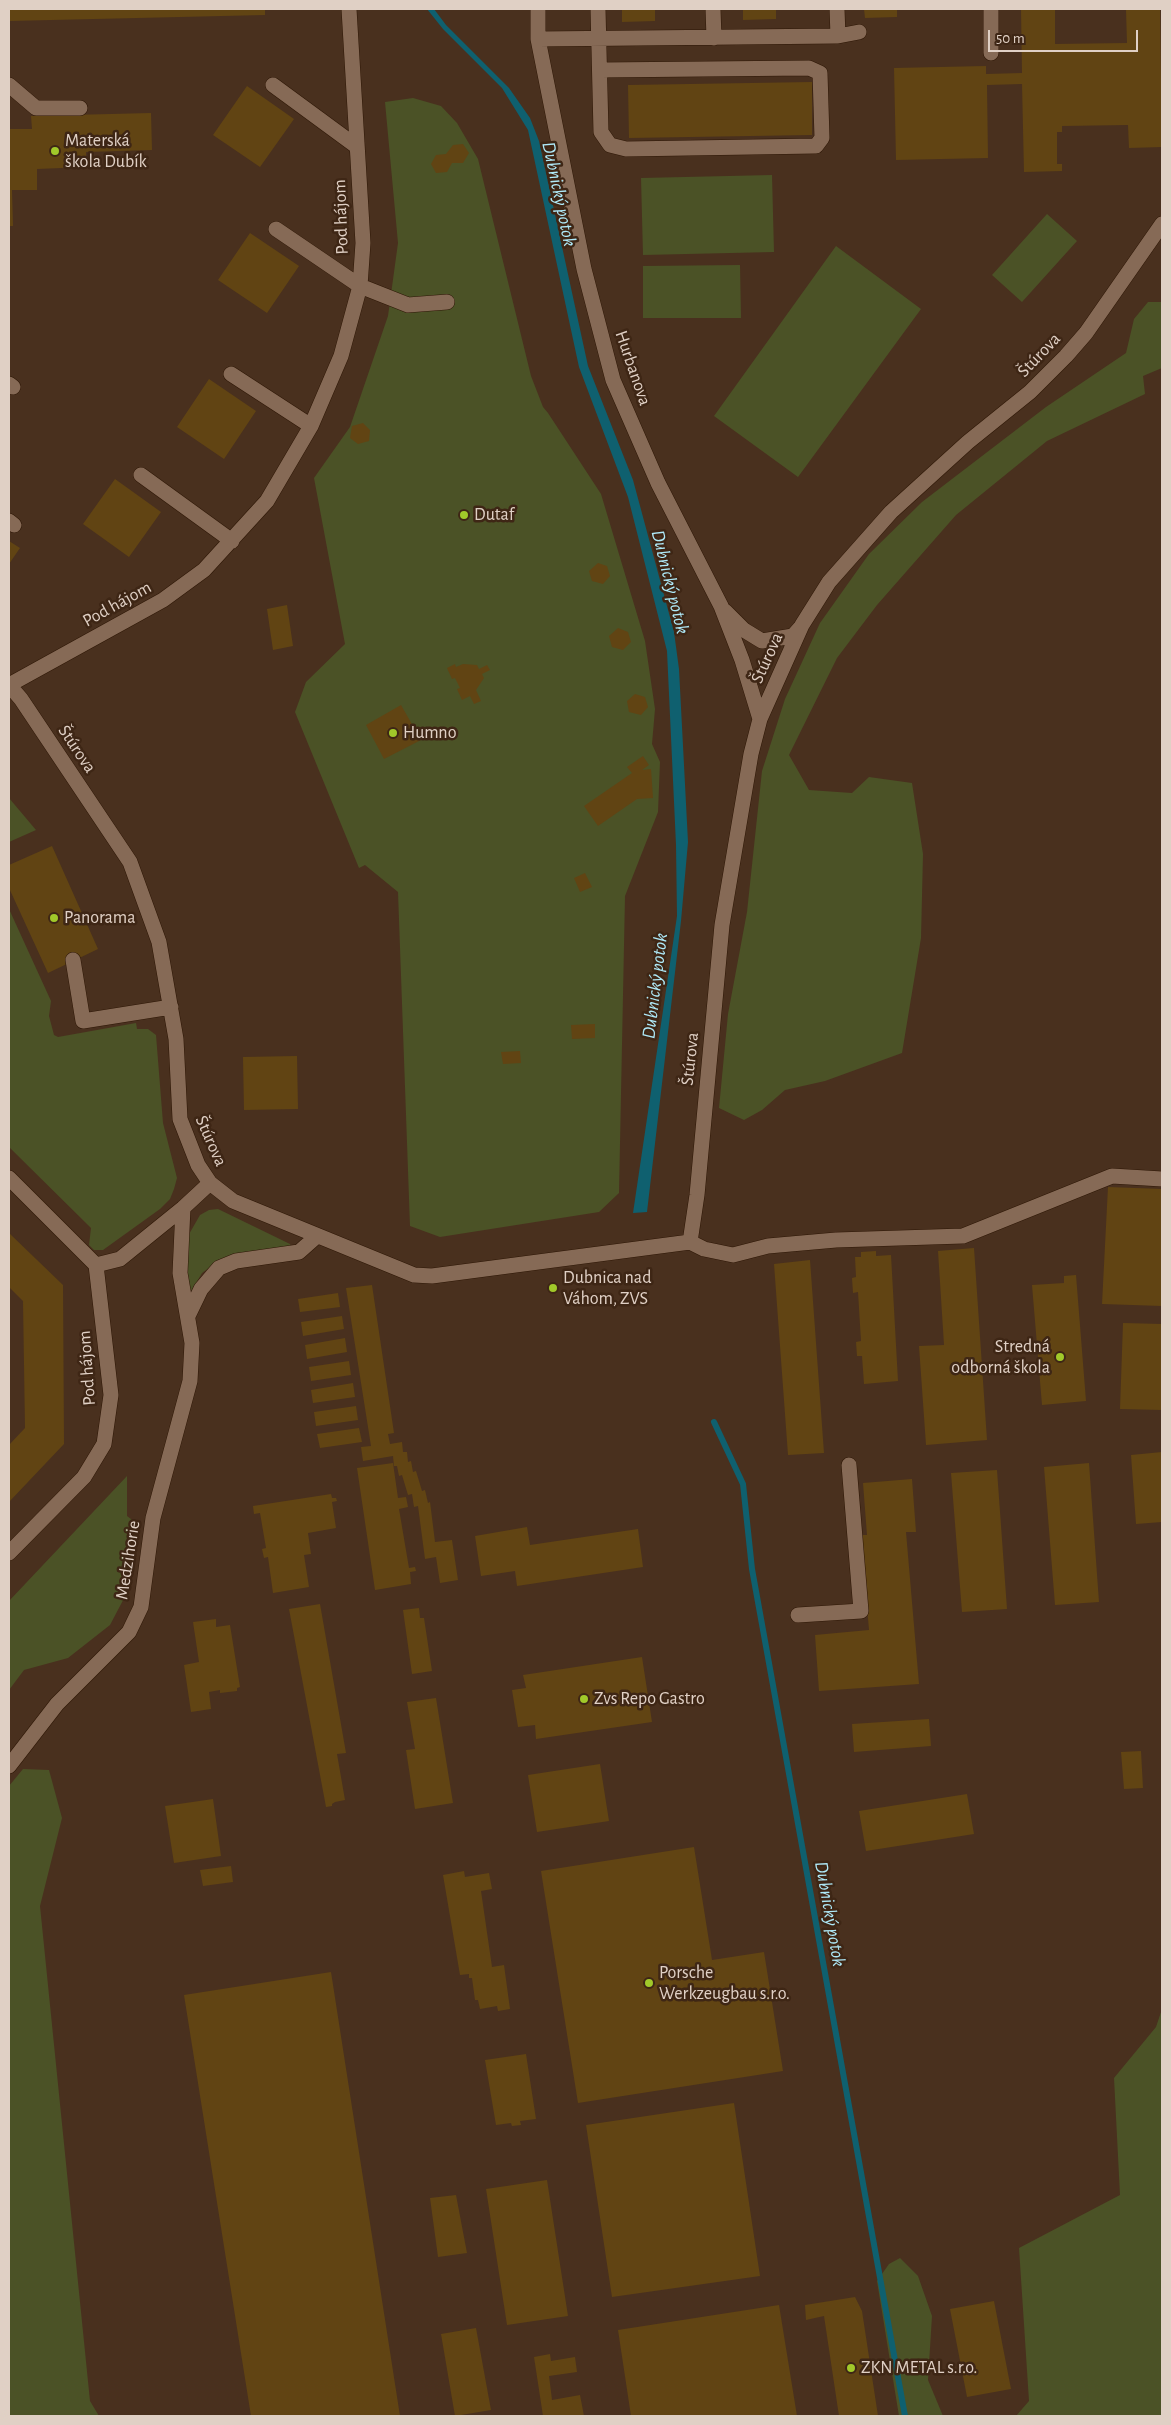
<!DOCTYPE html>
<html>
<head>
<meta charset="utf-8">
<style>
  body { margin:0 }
  #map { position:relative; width:1171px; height:2425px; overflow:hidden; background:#49301e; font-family:"Alegreya Sans",sans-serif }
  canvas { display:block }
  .frame { position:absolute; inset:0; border:10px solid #e0d0c5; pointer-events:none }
  .scale { position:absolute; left:988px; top:30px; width:150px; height:22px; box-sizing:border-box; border:2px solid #e0d0c5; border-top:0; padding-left:6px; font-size:15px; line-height:18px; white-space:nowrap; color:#e0d0c5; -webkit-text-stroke:4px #3e2615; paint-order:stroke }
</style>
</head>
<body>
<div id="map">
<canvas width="1171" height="2425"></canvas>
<div class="frame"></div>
<div class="scale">50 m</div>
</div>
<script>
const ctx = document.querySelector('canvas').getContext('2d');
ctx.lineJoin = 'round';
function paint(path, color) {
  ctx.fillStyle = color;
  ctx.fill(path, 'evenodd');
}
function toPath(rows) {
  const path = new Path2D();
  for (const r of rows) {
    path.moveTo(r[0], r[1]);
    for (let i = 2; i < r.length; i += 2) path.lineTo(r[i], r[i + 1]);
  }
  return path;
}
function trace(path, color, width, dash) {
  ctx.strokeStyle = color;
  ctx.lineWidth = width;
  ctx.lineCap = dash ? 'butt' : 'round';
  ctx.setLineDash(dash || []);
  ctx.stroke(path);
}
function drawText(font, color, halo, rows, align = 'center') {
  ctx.font = font + ' "Alegreya Sans",sans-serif';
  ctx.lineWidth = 5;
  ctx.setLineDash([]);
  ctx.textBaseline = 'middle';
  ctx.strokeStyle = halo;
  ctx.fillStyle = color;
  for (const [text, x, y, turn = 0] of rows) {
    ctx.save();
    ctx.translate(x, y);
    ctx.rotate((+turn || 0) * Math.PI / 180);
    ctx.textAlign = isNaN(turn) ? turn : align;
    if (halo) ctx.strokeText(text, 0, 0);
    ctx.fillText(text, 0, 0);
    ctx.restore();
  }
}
paint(toPath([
  [413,98,441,106,457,123,478,159,531,376,543,407,548,413,601,494,645,641,655,709,652,744,660,762,658,812,625,896,619,1193,599,1212,440,1237,410,1226,398,892,365,865,359,868,295,712,306,682,345,644,314,478,350,427,388,316,398,243,385,102],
  [772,175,774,252,643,255,641,178],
  [1047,214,1077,241,1022,302,992,275],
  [836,246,921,309,798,477,714,416],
  [740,265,741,318,643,318,643,266],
  [1148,302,1162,302,1162,368,1143,376,1145,394,1047,441,956,515,877,605,837,658,789,755,809,790,852,793,869,777,912,783,923,854,921,938,902,1053,825,1081,785,1090,762,1110,744,1120,719,1108,728,1014,747,912,762,771,785,699,820,623,869,554,922,502,1046,407,1126,353,1134,319],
  [9,798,36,830,9,842],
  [9,909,51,1001,49,1016,54,1035,58,1037,136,1023,137,1029,148,1029,156,1035,163,1123,177,1178,174,1189,170,1199,160,1209,103,1250,94,1250,89,1245,91,1228,9,1147],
  [218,1209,290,1244,291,1247,218,1261,202,1273,190,1293,187,1285,188,1236,200,1215,209,1210],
  [127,1476,127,1516,139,1525,131,1556,130,1587,110,1625,68,1658,24,1670,9,1690,9,1601],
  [23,1769,49,1770,62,1818,40,1906,90,2401,99,2416,9,2416,9,1786],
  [1162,2009,1162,2416,1016,2416,1029,2401,1019,2248,1120,2195,1114,2078,1156,2027],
  [900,2258,918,2276,932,2316,928,2380,943,2416,899,2416,877,2281,889,2264]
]), '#4b5226');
paint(toPath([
  [427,9,434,9,446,25,509,88,530,118,539,141,588,366,633,480,674,632,679,669,688,842,681,921,647,1212,633,1213,677,916,676,845,667,651,628,497,579,367,528,130,502,88,443,29]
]), '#0f606f');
trace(toPath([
  [714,1422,743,1484,752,1569,905,2416]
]), '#0f606f', 6);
paint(toPath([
  [9,9,265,9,265,15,9,21],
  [622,9,655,9,655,21,622,22],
  [743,9,776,9,776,19,743,20],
  [864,9,897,9,897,17,865,18],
  [1021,9,1055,9,1055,44,1127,43,1126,9,1160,9,1162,147,1129,148,1128,125,1062,126,1062,132,1057,132,1057,164,1062,164,1062,171,1024,172,1022,84,987,85,988,158,896,160,894,68,986,66,986,74,1022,73],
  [812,82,812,135,629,138,628,85],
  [247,86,294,119,260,167,213,135],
  [151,113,152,150,86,152,86,167,37,169,37,190,12,190,13,226,9,226,9,129,32,129,31,116],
  [463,144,469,153,463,163,452,163,447,172,436,173,431,164,436,155,446,154,453,145],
  [250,233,299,266,267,313,218,280],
  [209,379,256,411,224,459,177,427],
  [363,423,370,430,369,441,358,444,350,438,352,426],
  [115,479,161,512,129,557,83,524],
  [9,541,20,548,9,564],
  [598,563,607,566,610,576,603,584,592,581,589,571],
  [287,605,293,646,273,650,267,609],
  [618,628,628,632,631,642,623,650,612,647,609,636],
  [455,664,456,667,463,664,477,665,479,669,487,665,490,670,482,674,484,678,476,690,481,701,474,704,470,696,462,700,457,689,460,688,455,678,452,679,447,668],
  [635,694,645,697,648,707,641,715,629,712,627,701],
  [401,705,421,740,384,759,366,725],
  [643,756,649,765,642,770,651,769,653,798,637,799,598,826,584,806,632,773,627,767],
  [52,846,98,949,48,973,9,888,9,865],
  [585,873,592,887,580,892,574,878],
  [595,1024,595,1038,572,1039,571,1025],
  [520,1051,521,1063,503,1064,501,1052],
  [297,1056,298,1109,244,1110,243,1057],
  [1108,1187,1162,1189,1162,1306,1102,1304],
  [9,1233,63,1285,64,1444,9,1502,9,1445,25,1428,23,1301,9,1287],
  [974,1248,987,1440,926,1445,919,1346,944,1345,938,1251],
  [876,1251,876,1256,891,1255,898,1381,864,1384,862,1356,857,1356,856,1342,861,1341,858,1292,853,1293,852,1278,856,1277,855,1257,861,1257,861,1252],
  [810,1260,824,1453,788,1455,774,1264],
  [1076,1275,1086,1401,1042,1405,1032,1285,1064,1283,1064,1276],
  [372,1285,394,1433,388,1434,390,1444,402,1442,403,1452,407,1452,408,1462,411,1461,413,1472,416,1471,422,1491,425,1490,428,1503,430,1502,435,1542,452,1540,458,1580,440,1583,436,1557,425,1559,418,1506,414,1507,412,1494,408,1495,402,1475,399,1476,397,1466,394,1466,393,1456,363,1461,361,1447,371,1446,346,1288],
  [338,1293,340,1307,300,1312,298,1299],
  [342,1316,344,1329,303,1336,301,1322],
  [1123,1323,1162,1324,1162,1410,1120,1409],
  [345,1338,347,1352,307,1359,305,1345],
  [349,1361,351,1375,311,1381,309,1367],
  [353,1383,355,1397,313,1403,311,1390],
  [356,1406,358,1420,316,1426,314,1412],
  [359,1428,362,1442,320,1448,317,1434],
  [1162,1452,1162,1522,1136,1524,1131,1455],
  [393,1463,398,1498,406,1497,408,1507,399,1509,409,1568,415,1567,416,1571,410,1572,411,1584,375,1590,357,1468],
  [1089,1463,1099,1602,1055,1605,1044,1467],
  [997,1470,1007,1609,962,1612,951,1473],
  [912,1479,916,1532,906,1532,919,1684,819,1691,815,1635,869,1630,861,1535,867,1535,863,1483],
  [331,1494,332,1498,336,1498,337,1501,332,1502,336,1528,308,1533,311,1554,304,1555,309,1587,273,1593,268,1557,264,1558,262,1549,266,1548,260,1513,254,1514,253,1506],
  [527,1527,530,1545,638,1529,643,1567,517,1586,515,1571,481,1576,475,1536],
  [320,1604,346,1753,337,1754,345,1800,335,1802,332,1804,332,1806,326,1807,289,1609],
  [419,1608,420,1618,424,1618,432,1671,412,1674,403,1610],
  [216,1619,216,1627,230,1625,240,1687,237,1688,237,1691,220,1693,220,1690,209,1692,211,1709,191,1712,184,1665,199,1662,193,1622],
  [642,1657,652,1722,536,1739,535,1725,518,1727,512,1690,526,1688,523,1675],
  [436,1698,453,1803,415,1809,406,1750,415,1749,407,1702],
  [929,1719,931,1746,854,1752,852,1724],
  [1141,1751,1143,1788,1124,1789,1121,1752],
  [600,1764,609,1821,537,1832,528,1775],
  [967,1794,974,1834,866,1851,859,1811],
  [213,1799,221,1856,174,1863,165,1806],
  [694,1847,712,1960,764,1952,783,2071,578,2103,541,1871],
  [231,1866,233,1882,203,1886,200,1870],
  [464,1871,465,1877,489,1873,492,1889,481,1891,492,1967,504,1965,510,2009,498,2011,497,2006,480,2009,478,2000,475,2000,472,1978,469,1978,469,1974,460,1975,443,1875],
  [331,1972,400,2416,251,2416,184,1995],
  [526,2054,536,2119,520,2121,521,2125,512,2126,511,2123,496,2125,485,2060],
  [734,2103,760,2276,612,2297,586,2125],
  [547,2180,568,2316,507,2325,486,2189],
  [456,2195,467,2253,438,2257,430,2198],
  [855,2297,862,2311,878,2416,839,2416,824,2316,806,2320,805,2305],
  [994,2301,1011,2389,967,2397,950,2309],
  [779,2305,797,2416,631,2416,618,2330],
  [476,2328,491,2410,455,2416,441,2334],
  [550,2354,551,2361,575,2357,577,2372,549,2376,552,2400,580,2395,584,2416,543,2416,534,2357]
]), '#614413');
const minor = toPath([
  [538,9,538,39,584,269,613,380,658,483,721,606,742,660,760,719],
  [598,9,601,132,610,145,626,149,816,146,822,138,820,73,809,68,600,70],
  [713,9,714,38],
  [837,9,838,36],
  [991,9,991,53],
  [538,39,838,36,859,32],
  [9,85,36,108,80,108],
  [273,85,356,146],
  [276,229,360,286,408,305,447,302],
  [231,374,311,426],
  [9,384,13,387],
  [141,475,232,541],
  [9,521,14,525],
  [725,611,744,630,762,641,793,636,800,628],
  [9,685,21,699,130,862,159,942,176,1039,180,1119,198,1165,210,1183,233,1201,414,1275,432,1276,690,1242,697,1195,722,925,751,754,760,719,802,625,829,582,891,512,968,442,1030,392,1066,356,1086,333,1162,224],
  [9,685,163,600,204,570,267,501,311,426,341,356,360,286,363,243,349,9],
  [73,960,83,1021,171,1007],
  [9,1178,96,1265,111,1395,104,1444,84,1477,9,1553],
  [690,1242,704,1249,733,1255,768,1246,836,1240,963,1236,1112,1176,1162,1179],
  [96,1265,120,1259,183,1208,210,1183],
  [188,1316,201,1289,219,1268,236,1261,299,1252,317,1236],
  [798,1615,861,1611,849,1465],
  [9,1766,57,1704,129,1632,141,1607,153,1518,190,1381,192,1343,180,1273,183,1208]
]);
trace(minor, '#2e1706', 16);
trace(minor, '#866a56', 15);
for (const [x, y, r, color] of [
  [55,151,5,"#a1c92a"],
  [464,515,5,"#a1c92a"],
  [393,733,5,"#a1c92a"],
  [54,918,5,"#a1c92a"],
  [553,1288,5,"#a1c92a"],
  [1060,1357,5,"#a1c92a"],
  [584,1699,5,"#a1c92a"],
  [649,1983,5,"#a1c92a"],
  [851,2368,5,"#a1c92a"]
]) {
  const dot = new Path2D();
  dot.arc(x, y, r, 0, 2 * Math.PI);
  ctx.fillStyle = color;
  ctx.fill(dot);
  trace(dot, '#3e2615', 2);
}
drawText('18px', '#e0d0c5', '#3e2615', [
  ["Materská",65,141],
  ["škola Dubík",65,162],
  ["Dutaf",474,515],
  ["Humno",403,733],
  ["Panorama",64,918],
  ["Dubnica nad",563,1278],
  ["Váhom, ZVS",563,1299],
  ["Stredná",1050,1347,"right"],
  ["odborná škola",1050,1368,"right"],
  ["Zvs Repo Gastro",594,1699],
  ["Porsche",659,1973],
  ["Werkzeugbau s.r.o.",659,1994],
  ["ZKN METAL s.r.o.",861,2368]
], 'left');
drawText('18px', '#e0d0c5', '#3e2615', [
  ["Pod hájom",341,217,-92],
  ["Štúrova",1039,355,-46],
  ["Hurbanova",633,368,71],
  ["Pod hájom",117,604,-29],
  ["Štúrova",767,658,-66],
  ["Štúrova",77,749,56],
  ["Štúrova",690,1059,-84],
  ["Štúrova",211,1141,66],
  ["Pod hájom",87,1368,-94],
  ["Medzihorie",128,1560,-81]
]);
drawText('italic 19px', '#afeaf9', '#3e2615', [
  ["Dubnický potok",559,194,78],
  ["Dubnický potok",670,582,76],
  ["Dubnický potok",655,986,-83],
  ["Dubnický potok",830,1914,80]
]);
</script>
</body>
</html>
